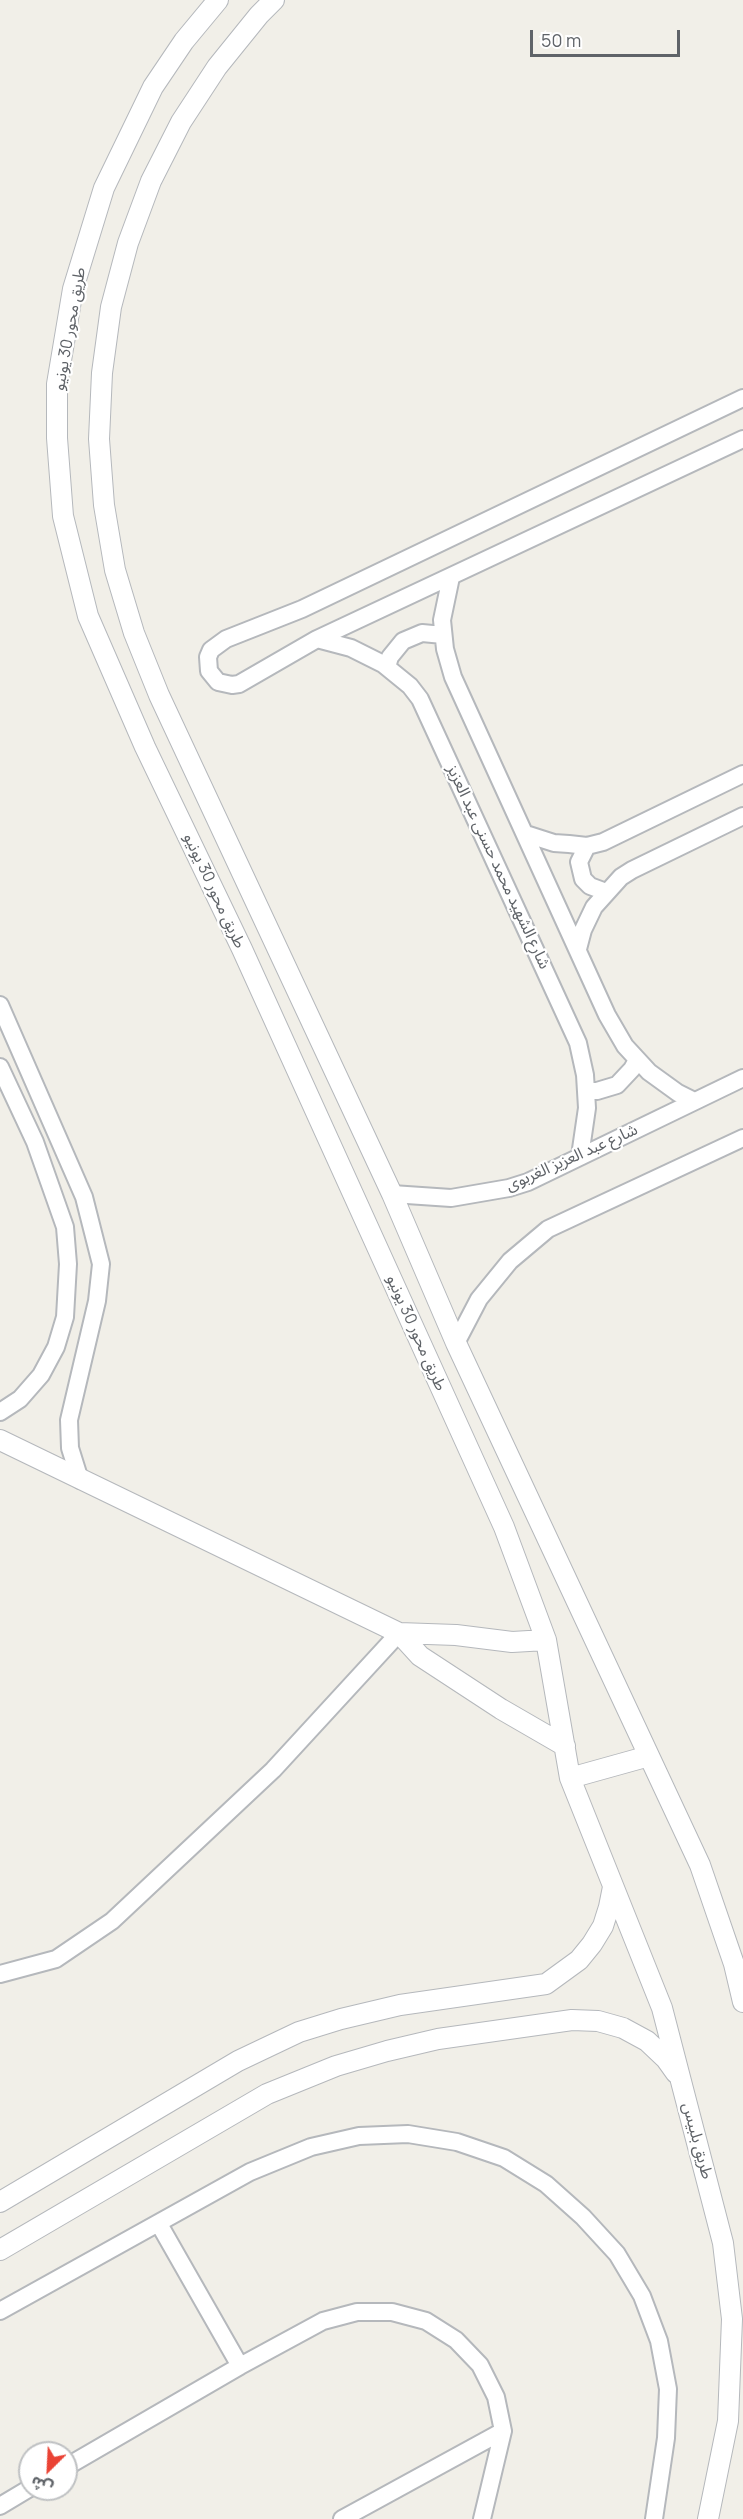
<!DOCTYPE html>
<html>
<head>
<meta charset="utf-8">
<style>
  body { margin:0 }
  #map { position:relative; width:743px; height:2519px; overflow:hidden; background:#f1efe8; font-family:Manrope,"Noto Sans Arabic",sans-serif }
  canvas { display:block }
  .north { position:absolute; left:18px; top:2441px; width:60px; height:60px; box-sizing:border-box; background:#fff; border:2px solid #bfc1c3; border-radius:50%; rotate:204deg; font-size:16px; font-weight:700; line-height:24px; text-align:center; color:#5f6368 }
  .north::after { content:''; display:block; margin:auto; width:21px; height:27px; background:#ea4335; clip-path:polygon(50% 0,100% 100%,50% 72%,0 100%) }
  .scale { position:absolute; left:530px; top:30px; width:150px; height:27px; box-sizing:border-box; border:3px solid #5f6368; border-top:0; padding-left:8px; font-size:18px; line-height:21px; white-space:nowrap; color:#5f6368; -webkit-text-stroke:4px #fff; paint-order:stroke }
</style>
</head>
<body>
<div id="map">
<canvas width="743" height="2519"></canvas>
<div class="north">ش</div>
<div class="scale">50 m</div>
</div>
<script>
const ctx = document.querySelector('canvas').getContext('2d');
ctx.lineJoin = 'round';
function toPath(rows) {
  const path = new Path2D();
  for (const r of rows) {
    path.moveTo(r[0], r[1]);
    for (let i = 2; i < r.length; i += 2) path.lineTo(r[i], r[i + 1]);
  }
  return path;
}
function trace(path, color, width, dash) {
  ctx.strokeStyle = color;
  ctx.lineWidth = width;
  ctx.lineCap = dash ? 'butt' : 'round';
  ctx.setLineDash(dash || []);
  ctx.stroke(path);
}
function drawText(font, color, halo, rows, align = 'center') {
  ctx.font = font + ' Manrope,"Noto Sans Arabic",sans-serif';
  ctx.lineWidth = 4.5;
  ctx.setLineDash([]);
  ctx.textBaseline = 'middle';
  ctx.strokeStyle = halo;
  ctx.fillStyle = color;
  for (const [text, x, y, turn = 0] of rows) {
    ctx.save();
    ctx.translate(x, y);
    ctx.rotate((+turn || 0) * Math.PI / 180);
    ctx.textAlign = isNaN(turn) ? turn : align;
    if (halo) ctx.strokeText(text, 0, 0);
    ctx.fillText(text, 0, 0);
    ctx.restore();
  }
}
const minor = toPath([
  [743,398,302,609,226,639,211,650,208,657,209,671,218,682,232,685,239,684,317,639,743,439],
  [451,577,442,620,445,649,453,677,607,1015,625,1046,649,1072,678,1093,694,1101],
  [317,639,351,648,383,664,410,686,420,699,578,1043,585,1075,587,1108,580,1156],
  [387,667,390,657,403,641,422,633,443,635],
  [526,834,554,843,569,844,587,846,603,842,743,774],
  [587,846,579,862,583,879,590,886,606,892],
  [578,949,583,930,594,907,621,877,632,870,743,816],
  [0,1005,84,1197,101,1264,97,1301,69,1420,70,1448,80,1480],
  [0,1067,35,1142,65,1227,68,1264,65,1317,56,1347,41,1375,20,1399,0,1412],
  [587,1091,597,1091,617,1085,632,1069,637,1060],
  [392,1194,451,1198,509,1188,528,1182,743,1078],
  [456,1343,479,1299,510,1261,548,1229,743,1138],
  [0,1974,56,1959,112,1921,273,1770,399,1633],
  [159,2224,240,2366],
  [0,2311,250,2172,311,2147,359,2136,408,2134,457,2142,504,2158,546,2184,583,2217,617,2254,642,2296,659,2341,668,2389,666,2438,654,2519],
  [66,2467,240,2366,323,2321,357,2312,392,2312,426,2321,456,2340,480,2365,496,2397,503,2431,482,2519],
  [0,2506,30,2488],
  [342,2519,503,2431]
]);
const tertiary = toPath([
  [218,0,184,41,153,87,104,188,73,289,57,384,57,438,63,516,88,616,145,747,242,949,504,1527,546,1640,570,1778,662,2008,723,2243,732,2319,728,2421,708,2519],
  [274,0,259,15,217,67,181,122,151,181,128,243,111,307,102,373,99,439,104,505,115,570,134,633,159,695,392,1194,456,1343,700,1865,734,1964,743,2002],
  [0,1440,399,1633,420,1656,501,1709,565,1746],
  [399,1633,456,1635,512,1642,546,1640],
  [570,1778,649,1756],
  [0,2202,238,2061,299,2032,341,2019,400,2005,546,1984,579,1960,592,1944,603,1926,609,1907,613,1887],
  [0,2250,267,2094,336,2066,387,2051,438,2039,572,2020,598,2021,623,2028,647,2041,666,2059,676,2073]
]);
trace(minor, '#b5b8bc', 20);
trace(tertiary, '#b5b8bc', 22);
trace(minor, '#fff', 16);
trace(tertiary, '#fff', 20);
drawText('16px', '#5f6368', '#fff', [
  ["طريق محور 30 يونيو",70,329,-80],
  ["شارع الشهيد محمد حسنى عبد العزيز",498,867,65],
  ["طريق محور 30 يونيو",214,891,65],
  ["شارع عبد العزيز الغربوى",572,1158,-24],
  ["طريق محور 30 يونيو",416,1333,66],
  ["طريق بلبيس",697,2141,75]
]);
</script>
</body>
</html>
